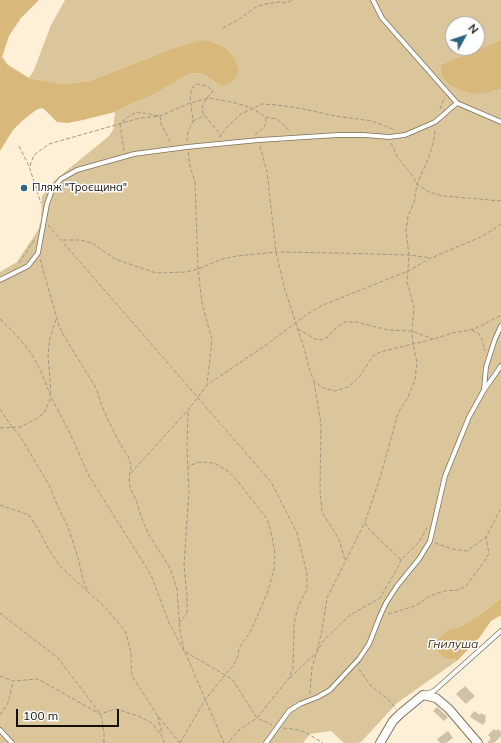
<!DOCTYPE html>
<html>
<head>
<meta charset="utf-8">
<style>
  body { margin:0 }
  #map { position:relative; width:501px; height:743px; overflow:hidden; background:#fef0d6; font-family:Mulish,sans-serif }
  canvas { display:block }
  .north { position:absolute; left:445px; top:16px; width:40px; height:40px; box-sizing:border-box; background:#fff; border:1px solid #a19f9c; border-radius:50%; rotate:50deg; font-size:11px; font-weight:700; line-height:16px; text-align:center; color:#151007 }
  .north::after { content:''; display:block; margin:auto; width:14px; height:18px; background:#2f6580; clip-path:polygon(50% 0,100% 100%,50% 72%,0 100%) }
  .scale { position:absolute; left:16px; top:709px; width:103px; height:18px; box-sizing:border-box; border:2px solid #151007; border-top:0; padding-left:5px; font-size:12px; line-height:14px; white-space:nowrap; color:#151007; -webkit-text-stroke:3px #fff; paint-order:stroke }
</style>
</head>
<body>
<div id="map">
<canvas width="501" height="743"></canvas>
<div class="north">N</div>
<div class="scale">100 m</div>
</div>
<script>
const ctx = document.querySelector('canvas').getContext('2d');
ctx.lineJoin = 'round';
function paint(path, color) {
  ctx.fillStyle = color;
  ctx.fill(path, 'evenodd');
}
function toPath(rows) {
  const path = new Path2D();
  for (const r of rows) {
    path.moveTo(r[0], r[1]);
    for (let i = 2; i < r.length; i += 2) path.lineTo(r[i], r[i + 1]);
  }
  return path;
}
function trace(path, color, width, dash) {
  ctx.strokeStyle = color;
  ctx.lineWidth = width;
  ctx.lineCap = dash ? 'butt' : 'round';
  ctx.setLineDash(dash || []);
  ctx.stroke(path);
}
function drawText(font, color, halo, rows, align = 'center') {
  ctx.font = font + ' Mulish,sans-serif';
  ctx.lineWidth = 3;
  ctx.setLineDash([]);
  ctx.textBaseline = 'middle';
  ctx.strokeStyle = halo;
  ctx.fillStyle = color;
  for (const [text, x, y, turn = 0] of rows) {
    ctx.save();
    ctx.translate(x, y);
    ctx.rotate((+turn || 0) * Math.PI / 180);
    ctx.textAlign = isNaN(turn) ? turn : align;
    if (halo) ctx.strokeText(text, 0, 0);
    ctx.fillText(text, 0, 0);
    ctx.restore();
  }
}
paint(toPath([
  [65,0,501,0,501,40,442,64,442,77,449,85,461,91,490,92,501,89,501,598,482,613,460,627,451,629,445,659,458,660,397,703,362,741,358,743,344,743,331,731,310,734,303,743,0,743,0,272,17,262,38,230,41,220,42,196,54,181,109,136,113,130,115,112,135,102,153,95,189,74,201,73,222,86,169,50,89,81,63,84,29,78,34,70,51,25],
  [453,24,477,24,477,48,453,48]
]), '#dbc59b');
paint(toPath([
  [0,0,39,0,21,18,9,36,2,57,8,65,29,78,63,84,89,81,169,50,188,44,205,40,219,45,228,50,234,58,239,70,236,77,230,83,222,86,201,73,189,74,153,95,135,102,115,112,83,120,68,123,57,122,44,109,41,108,36,110,22,121,13,130,0,151],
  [501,40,501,89,490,92,475,94,461,91,449,85,442,77,441,68,442,64],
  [501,598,501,615,491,621,480,637,458,660,445,659,438,651,437,641,443,634,451,629,460,627,482,613]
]), '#d9b97b');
paint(toPath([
  [465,686,475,696,466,704,456,694],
  [437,707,448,717,444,721,433,711],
  [474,711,480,715,481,713,486,716,485,719,486,720,483,725,470,717],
  [494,729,496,731,498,729,501,732,501,736,494,743,487,743,491,738,488,735],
  [448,731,453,738,446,743,440,743,437,739]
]), '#cfc1a8');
const lane = toPath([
  [373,0,382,18,457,103,501,122],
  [0,280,28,266,38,253,47,204,52,190,61,179,77,170,134,154,187,147,259,140,338,135,364,135,389,137,405,135,435,122,457,103],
  [484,389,486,367,495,339,501,326],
  [425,694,434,691,501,631],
  [0,730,12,743],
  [266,743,289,711,300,704,318,697,330,690,359,659,369,644,380,616,386,603,397,586,419,559,430,541,445,476,469,417,484,390,501,366]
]);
const street = toPath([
  [380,743,393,721,400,714,423,695,436,698,449,709,478,743]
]);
trace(lane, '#7d715a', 5.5);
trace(street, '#7d715a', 10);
trace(toPath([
  [223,28,241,18,256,7,265,4,280,2,287,3,292,0],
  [440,109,444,99,444,97],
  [193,121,205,115],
  [255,135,265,126,266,117],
  [219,138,226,128,241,114,262,104,277,105,304,109,335,116,372,121,395,130],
  [187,141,188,132,193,121,190,96,192,88,197,84,207,86,213,91,206,99,202,107,203,114,221,135],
  [391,143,398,158,412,175,417,184,429,192,444,196,501,201],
  [19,146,29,166,41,203],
  [260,146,267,172,276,252,285,290,304,348,310,371,314,381,323,388,335,391,348,387,360,376,373,356,380,352,434,339,452,333,471,330,481,326,501,315],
  [124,151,120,124,129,116,137,112,160,116,161,124,171,143],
  [188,152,190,166,195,182,198,269,202,303,212,340,207,384],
  [30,166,34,155,49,144,140,118,160,116,190,103,209,98,232,102,252,108,266,117,277,119,291,132],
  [48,225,271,482,297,533,307,574,307,589,298,607,294,623,293,668,289,678,257,718,240,729,228,743],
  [63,240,80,240,92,243,115,259,156,273,186,272,198,269,222,259,237,256,276,252,337,253,409,255,431,258],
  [40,259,59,326,64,336,96,388,103,409,120,444,128,456,131,465,129,478,130,487,136,500,143,522,149,535,170,568,174,579,177,590,180,631,184,649],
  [19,263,35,239],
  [0,319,19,338,31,353,41,371,51,397,69,431,89,476,151,575,169,623,184,651,232,679,257,718,272,725],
  [298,329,315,339,320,340,328,337,336,328,345,322,356,322,388,330,412,331,433,339],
  [472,330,478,333,482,339,485,351],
  [314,382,321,424,320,490,322,512,339,539,345,560],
  [51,394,48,355,50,337,57,317],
  [0,409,12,427,20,436,49,485,58,507,68,527,79,561,83,580,88,592,105,607,125,631,131,652,131,664,132,676,157,715,180,743],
  [0,428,20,427,36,419,44,413,51,397],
  [131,473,188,410,207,385,266,345,309,313,323,305,408,271,431,258,483,236,501,224],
  [0,505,29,515,38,529,48,548,60,566,87,591],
  [435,543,452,549,467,551,486,537],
  [401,560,367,527,365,522,380,478,398,413,408,397,415,380,417,362,413,344,412,331,414,307,407,282,409,255,406,231,408,216,414,203,417,184,429,157,434,139,435,129],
  [0,613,58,658,99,712],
  [388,614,415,606,430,596,444,591,458,590,466,586,486,559,489,553,486,537,501,508],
  [179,623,187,613,187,596,184,565,189,491,187,450,188,411],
  [317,651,322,630,327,598,365,522],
  [185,652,224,743],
  [359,669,371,686,389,700,396,709],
  [0,676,13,681,38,679,100,714,116,709,138,716,152,723,162,736,164,743],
  [290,678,317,652,324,640,350,615,380,598,397,569,401,560,419,542,427,528],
  [310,694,312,667,316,654],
  [0,715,8,703,13,682],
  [101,715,104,733,104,743],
  [158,716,162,734],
  [283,728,294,729,305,732,323,743],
  [180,743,205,700,225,675,233,666,238,656,239,648,251,631,268,591,274,569,275,553,271,532,267,519,239,483,228,471,214,463,200,462,188,466]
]), '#a39885', 1, [4, 2]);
trace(lane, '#fff', 4);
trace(street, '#fff', 8);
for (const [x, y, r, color] of [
  [24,188,4,"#2f6580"]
]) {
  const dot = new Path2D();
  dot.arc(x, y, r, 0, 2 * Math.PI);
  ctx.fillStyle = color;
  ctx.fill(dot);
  trace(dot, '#fff', 1.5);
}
drawText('11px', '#151007', '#fff', [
  ["Пляж \"Троєщина\"",32,188]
], 'left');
drawText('italic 12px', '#403216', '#fff', [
  ["Гнилуша",453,644]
]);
</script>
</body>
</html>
